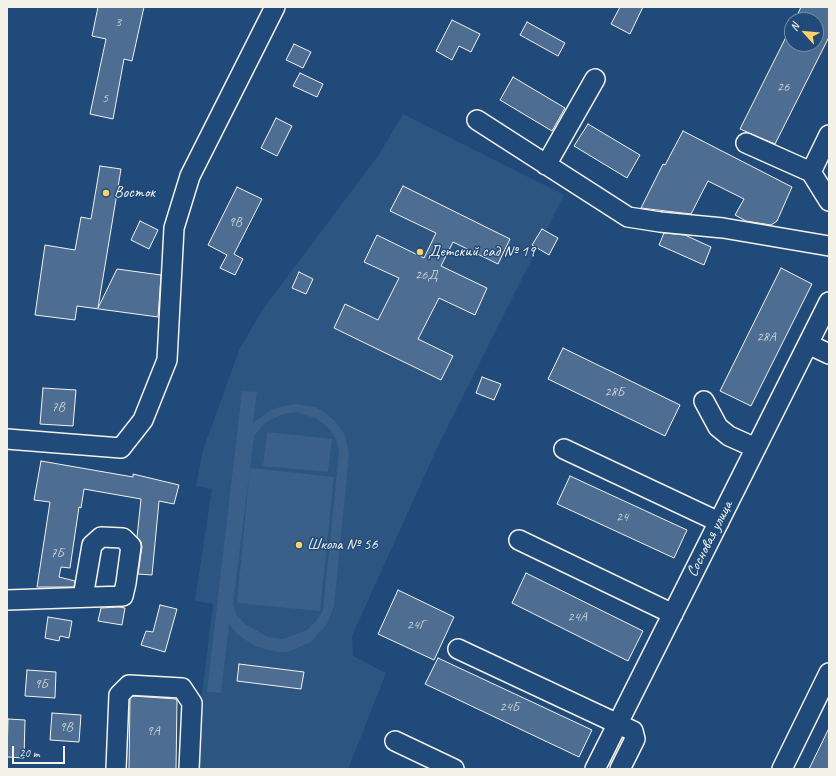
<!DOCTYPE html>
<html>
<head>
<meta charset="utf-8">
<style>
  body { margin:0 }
  #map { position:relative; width:836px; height:776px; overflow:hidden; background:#1f4a7a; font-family:Caveat,sans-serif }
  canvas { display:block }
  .frame { position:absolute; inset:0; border:8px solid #f4f1e8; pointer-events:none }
  .north { position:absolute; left:784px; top:12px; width:40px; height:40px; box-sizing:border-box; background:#1f4a7a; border:1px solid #748da6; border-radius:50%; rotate:297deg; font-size:11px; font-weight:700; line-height:16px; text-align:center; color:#f4f1e8 }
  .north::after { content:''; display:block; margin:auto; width:14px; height:18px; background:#ffd166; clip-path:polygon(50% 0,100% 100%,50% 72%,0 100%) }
  .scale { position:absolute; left:12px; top:746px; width:53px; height:18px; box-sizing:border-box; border:2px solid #f4f1e8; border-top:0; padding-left:5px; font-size:12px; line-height:14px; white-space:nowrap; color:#f4f1e8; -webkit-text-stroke:3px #1f4a7a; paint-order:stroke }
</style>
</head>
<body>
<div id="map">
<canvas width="836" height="776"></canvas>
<div class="frame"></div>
<div class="north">N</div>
<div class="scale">20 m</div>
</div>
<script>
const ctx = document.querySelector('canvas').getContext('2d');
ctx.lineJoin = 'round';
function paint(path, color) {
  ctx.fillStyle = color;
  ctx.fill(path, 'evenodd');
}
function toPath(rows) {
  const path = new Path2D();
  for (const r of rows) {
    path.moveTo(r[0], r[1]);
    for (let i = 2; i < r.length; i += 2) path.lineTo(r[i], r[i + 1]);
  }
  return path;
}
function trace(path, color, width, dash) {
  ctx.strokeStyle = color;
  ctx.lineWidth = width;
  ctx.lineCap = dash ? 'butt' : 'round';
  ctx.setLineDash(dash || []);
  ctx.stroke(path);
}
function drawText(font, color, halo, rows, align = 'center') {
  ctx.font = font + ' Caveat,sans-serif';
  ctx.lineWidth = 3;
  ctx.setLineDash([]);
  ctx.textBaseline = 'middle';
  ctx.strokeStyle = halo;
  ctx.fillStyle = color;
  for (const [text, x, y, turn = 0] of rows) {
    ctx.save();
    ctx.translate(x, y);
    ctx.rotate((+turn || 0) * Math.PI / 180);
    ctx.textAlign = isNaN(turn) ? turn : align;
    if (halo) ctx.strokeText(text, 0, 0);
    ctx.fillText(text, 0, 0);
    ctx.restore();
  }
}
paint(toPath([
  [403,114,564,195,438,446,352,636,353,656,386,673,348,769,197,769,198,728,213,604,195,601,212,489,196,486,203,450,240,348,263,309,378,156]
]), '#2d5581');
paint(toPath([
  [242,391,257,392,253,423,272,409,294,404,314,407,322,410,335,421,345,435,349,455,334,606,327,624,311,642,287,652,276,652,255,646,238,635,229,624,221,693,207,692],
  [295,412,315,418,325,425,332,432,337,441,339,453,323,610,317,620,307,630,283,639,268,637,245,624,236,614,233,604,254,436,266,422,284,414],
  [267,432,332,439,328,472,263,466],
  [250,468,334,477,320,611,237,603]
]), '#3a5f88');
const building = toPath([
  [98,7,144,7,132,61,124,59,113,119,90,114,106,39,92,36,98,7],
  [620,7,643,7,630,34,611,24,620,7],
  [801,7,829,7,829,37,775,144,740,129,792,25,792,44,816,44,816,20,795,20,801,7],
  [452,20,480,34,471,52,459,46,452,60,436,51,452,20],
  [527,22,565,43,558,56,520,35,527,22],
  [294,44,311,52,303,68,286,60,294,44],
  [300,73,323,84,317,97,293,86,300,73],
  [513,77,565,108,552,131,500,100,513,77],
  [276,118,292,126,277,156,261,148,276,118],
  [588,124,640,155,627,178,574,146,588,124],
  [683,131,792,187,777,221,771,225,746,221,735,215,744,199,708,181,691,214,641,208,663,164,665,165,683,131],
  [100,166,121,169,98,308,117,269,161,275,158,317,77,306,75,320,35,315,45,245,75,250,81,217,91,219,100,166],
  [403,186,510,239,498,264,453,242,441,266,487,288,475,315,439,298,418,339,453,356,441,380,334,328,345,304,378,320,399,278,364,262,377,235,424,258,436,233,390,211,403,186],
  [237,187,262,199,234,254,243,259,235,275,220,268,227,255,208,245,237,187],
  [140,221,158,230,149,249,131,240,140,221],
  [542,229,558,238,549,255,532,245,542,229],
  [664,233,685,235,711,247,704,265,659,245,664,233],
  [781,268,812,284,751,406,720,391,781,268],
  [299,272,313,279,306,294,292,288,299,272],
  [563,348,680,405,665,436,548,379,563,348],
  [482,377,501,384,494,400,476,393,482,377],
  [43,388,76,390,73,426,40,424,43,388],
  [41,461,133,477,133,474,179,485,174,504,159,501,152,575,138,574,142,547,141,542,137,537,141,499,84,489,81,508,79,507,70,568,61,567,59,577,75,581,74,587,37,587,50,502,34,500,41,461],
  [570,476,687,530,674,558,557,504,570,476],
  [526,573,643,631,628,661,512,603,526,573],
  [398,590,454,617,434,660,378,634,398,590],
  [160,605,177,609,165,652,141,645,146,631,153,632,160,605],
  [119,607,125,608,122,625,98,621,101,608,119,607],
  [48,617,72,621,69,638,60,636,59,641,45,638,48,617],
  [438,658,592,730,579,757,425,684,438,658],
  [239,664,304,672,301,689,237,681,239,664],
  [27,670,56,672,55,698,25,696,27,670],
  [133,696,176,699,177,701,176,769,129,769,130,699,133,696],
  [52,713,81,715,79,742,50,740,52,713],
  [8,719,25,720,24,758,7,757,8,719],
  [829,728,829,769,809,769,829,728]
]);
paint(building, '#4d6e92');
trace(building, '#f4f1e8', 1);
const minor = toPath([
  [477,120,628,217,660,222,723,228,829,246],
  [746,143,811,172,829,201],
  [546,165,595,79],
  [811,172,829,135],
  [808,344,829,354],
  [704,401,718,427,729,436,756,448],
  [7,439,121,448,143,420,167,360,174,228,190,176,275,7],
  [564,449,719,522],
  [519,540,673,614],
  [7,600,123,596,126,583,131,546,123,538,101,537,92,545,83,597],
  [458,649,633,731,635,739,620,769],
  [395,741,454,769],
  [116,769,119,695,129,685,182,688,192,703,189,769],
  [595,769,829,302],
  [782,769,829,673]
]);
trace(minor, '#f4f1e8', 22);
trace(minor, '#1f4a7a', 19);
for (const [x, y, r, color] of [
  [106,193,4,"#ffd166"],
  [420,252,4,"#ffd166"],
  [299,545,4,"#ffd166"]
]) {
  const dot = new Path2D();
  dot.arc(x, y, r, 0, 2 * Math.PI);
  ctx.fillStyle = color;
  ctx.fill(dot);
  trace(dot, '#1f4a7a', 1.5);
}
drawText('14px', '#cad0d2', null, [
  ["3",118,22],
  ["26",783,87],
  ["5",105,98],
  ["9В",235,222],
  ["26Д",426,275],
  ["28А",766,337],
  ["28Б",614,392],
  ["7В",58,407],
  ["24",622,517],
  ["7Б",57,553],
  ["24А",577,617],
  ["24Г",416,625],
  ["9Б",41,684],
  ["24Б",509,707],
  ["9В",66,727],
  ["9А",153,731]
]);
drawText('16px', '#f4f1e8', '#1f4a7a', [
  ["Восток",114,193],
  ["Детский сад № 19",428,252],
  ["Школа № 56",307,545]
], 'left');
drawText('16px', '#f4f1e8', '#1f4a7a', [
  ["Сосновая улица",710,539,-63]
]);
</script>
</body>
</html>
